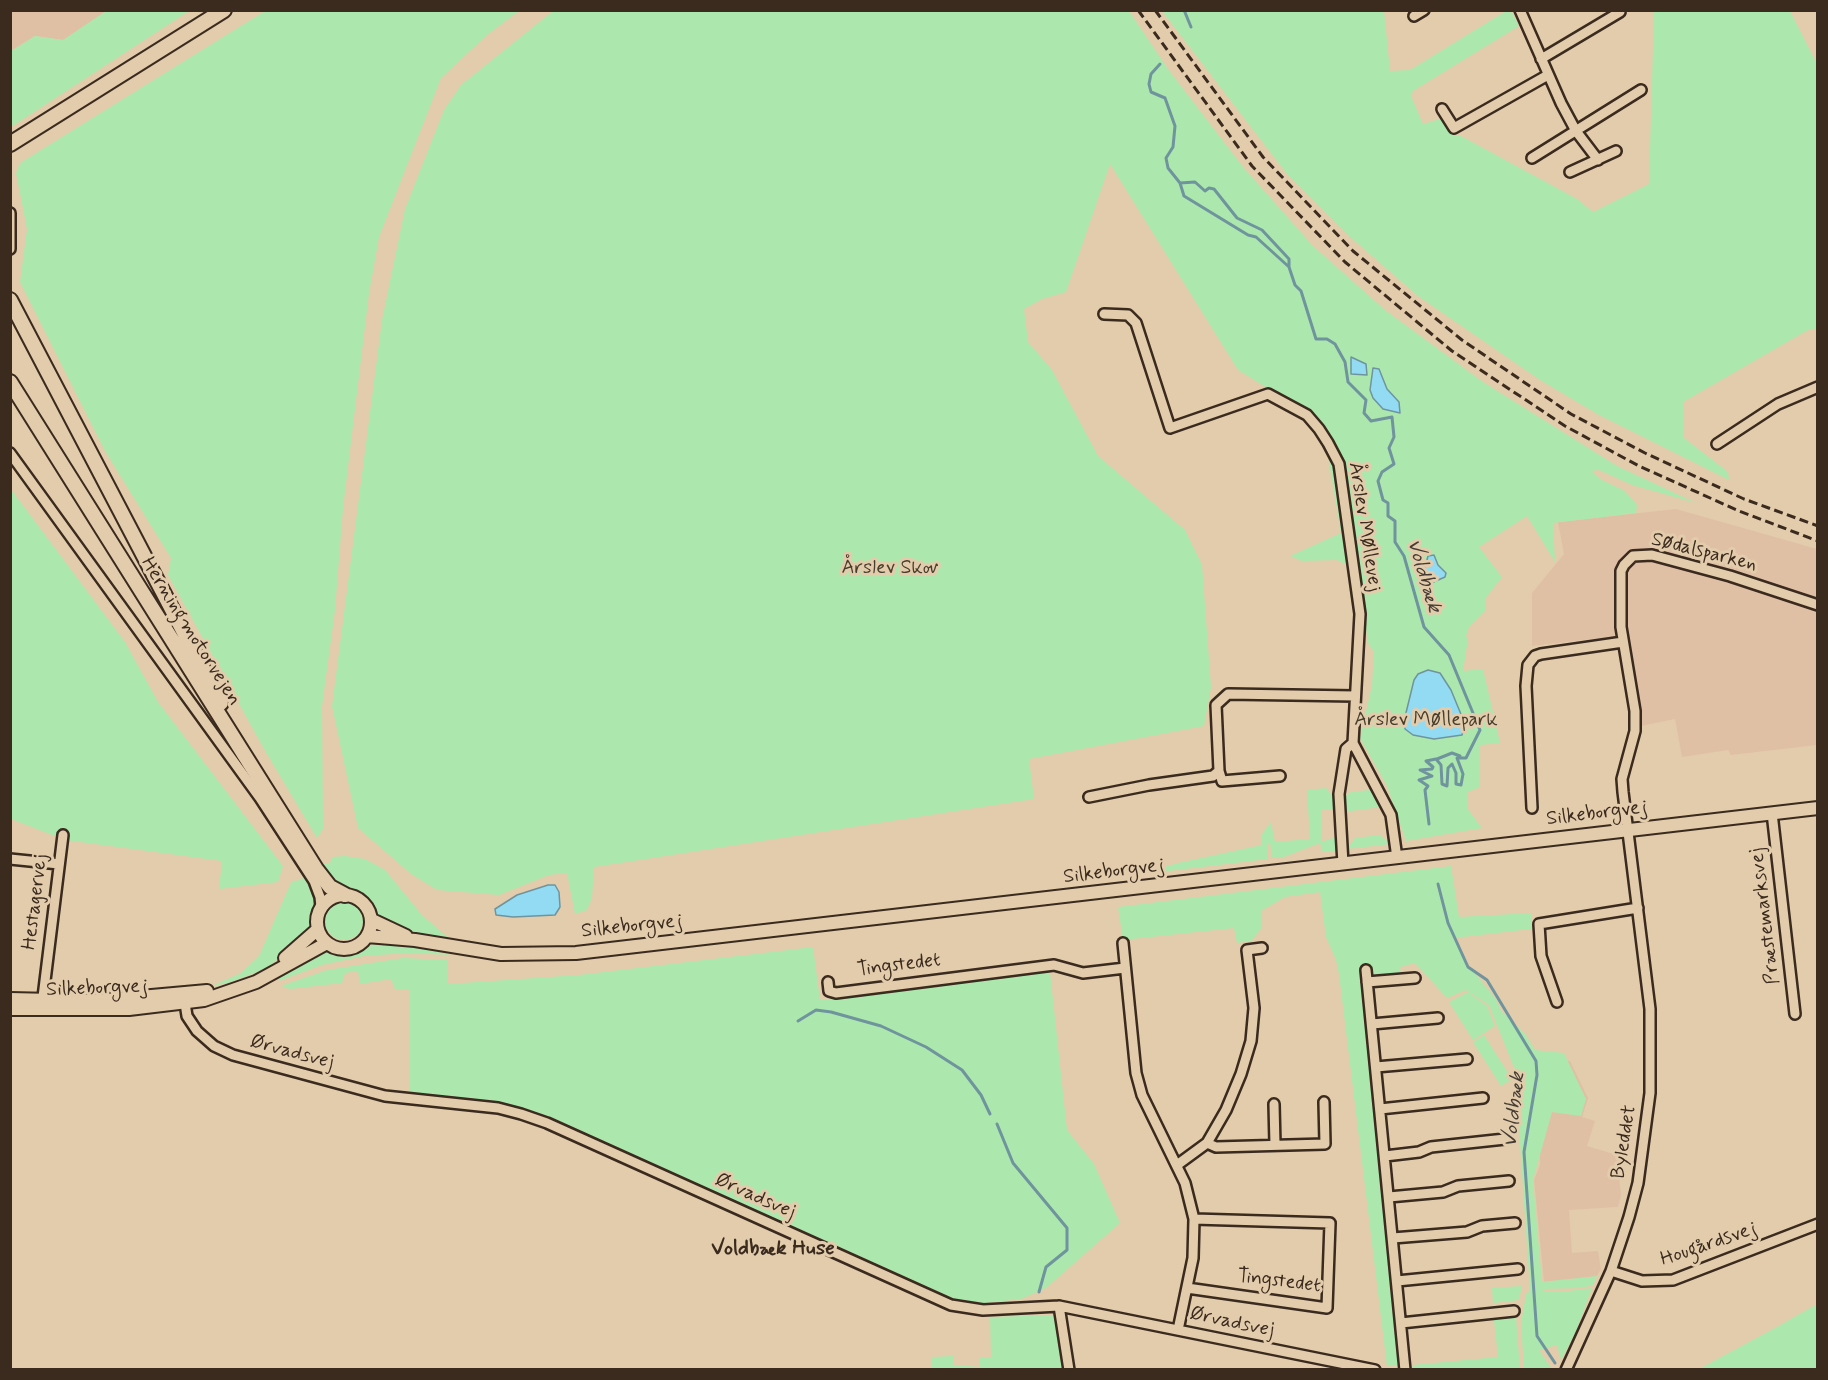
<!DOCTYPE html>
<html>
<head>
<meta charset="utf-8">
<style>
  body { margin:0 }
  #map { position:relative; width:1828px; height:1380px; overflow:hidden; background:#e2ccac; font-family:Mynerve,sans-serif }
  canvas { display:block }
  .frame { position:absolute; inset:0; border:12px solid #3b2a1e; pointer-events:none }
</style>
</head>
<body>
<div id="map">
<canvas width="1828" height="1380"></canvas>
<div class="frame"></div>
</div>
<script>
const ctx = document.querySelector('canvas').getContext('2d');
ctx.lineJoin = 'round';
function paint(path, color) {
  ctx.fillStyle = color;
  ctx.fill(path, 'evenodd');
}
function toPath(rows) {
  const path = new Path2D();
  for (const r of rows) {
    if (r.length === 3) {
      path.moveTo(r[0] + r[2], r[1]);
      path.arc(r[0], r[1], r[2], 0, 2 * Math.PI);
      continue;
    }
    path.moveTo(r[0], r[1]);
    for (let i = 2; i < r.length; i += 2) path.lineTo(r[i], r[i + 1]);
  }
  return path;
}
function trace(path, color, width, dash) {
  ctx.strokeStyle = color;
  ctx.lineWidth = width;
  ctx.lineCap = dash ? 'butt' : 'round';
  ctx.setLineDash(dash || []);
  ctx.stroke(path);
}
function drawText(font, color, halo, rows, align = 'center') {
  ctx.font = font + ' Mynerve,sans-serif';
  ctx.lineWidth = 6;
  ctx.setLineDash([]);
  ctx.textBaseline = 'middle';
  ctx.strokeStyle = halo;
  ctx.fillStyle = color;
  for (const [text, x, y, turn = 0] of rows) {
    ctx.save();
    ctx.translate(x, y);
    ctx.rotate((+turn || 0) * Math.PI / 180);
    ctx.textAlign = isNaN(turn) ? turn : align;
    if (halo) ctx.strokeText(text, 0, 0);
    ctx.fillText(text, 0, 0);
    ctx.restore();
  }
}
paint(toPath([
  [11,11,109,11,63,40,35,36,11,51],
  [1676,509,1817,549,1817,745,1731,755,1728,750,1682,757,1675,719,1641,726,1627,635,1532,646,1532,593,1564,554,1558,522],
  [1547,1058,1570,1061,1588,1098,1582,1117,1595,1121,1587,1146,1617,1155,1621,1195,1618,1207,1569,1210,1572,1253,1598,1251,1601,1269,1597,1276,1587,1279,1544,1282,1534,1180,1540,1165,1539,1103]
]), '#e0c0a5');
paint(toPath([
  [106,11,189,11,11,127,11,51,35,36,63,40],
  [265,11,519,11,487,35,441,78,379,237,369,293,343,508,335,610,322,706,323,829,317,838,264,749,168,575,171,558,105,451,20,282,27,229,16,173,20,163],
  [553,11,1129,11,1168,69,1243,167,1313,246,1385,310,1483,382,1617,466,1696,503,1632,485,1599,470,1591,471,1602,480,1625,491,1637,505,1636,513,1553,523,1555,562,1527,516,1479,547,1502,577,1485,599,1486,610,1469,627,1466,636,1468,639,1463,671,1483,669,1500,743,1480,745,1480,787,1468,792,1467,808,1482,828,1406,841,1387,786,1360,738,1372,685,1374,652,1368,643,1361,592,1353,568,1337,560,1302,561,1290,556,1341,533,1326,445,1301,409,1238,370,1110,164,1066,292,1042,299,1024,309,1028,342,1052,370,1098,456,1185,530,1202,565,1211,687,1204,726,1029,759,1034,799,594,867,592,898,587,910,575,914,567,873,549,875,499,895,437,890,411,874,358,828,332,706,382,320,405,209,444,110,461,85],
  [1426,559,1443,570,1444,578,1431,582,1423,577],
  [1162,11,1384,11,1390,71,1410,70,1506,11,1511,11,1519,26,1413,91,1411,96,1423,124,1443,118,1453,135,1461,136,1577,199,1593,212,1649,184,1654,11,1790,11,1817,64,1817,328,1808,330,1683,402,1684,438,1728,472,1729,480,1599,415,1540,380,1418,296,1349,236,1287,174],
  [10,488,125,642,158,702,283,866,278,882,219,889,222,861,65,840,11,819],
  [1326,788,1334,797,1334,809,1321,810,1321,842,1336,837,1336,851,1322,852,1320,843,1284,857,1272,858,1270,843,1267,844,1268,859,1160,872,1164,867,1178,863,1262,845,1261,835,1271,822,1275,842,1310,839,1307,790],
  [1369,790,1376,793,1381,807,1344,812,1345,796,1351,792],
  [1380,835,1391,844,1347,849,1355,838],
  [345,856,365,859,385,870,422,915,452,941,419,935,391,926,376,914,368,899,359,893,340,888,318,866,330,863,332,857],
  [1451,866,1459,917,1531,913,1531,929,1454,938,1468,965,1496,999,1501,1011,1525,1034,1535,1050,1564,1053,1586,1099,1581,1116,1552,1112,1533,1180,1542,1282,1597,1276,1593,1285,1581,1288,1543,1289,1543,1292,1569,1291,1592,1288,1575,1334,1561,1360,1557,1345,1539,1350,1552,1369,1524,1369,1521,1323,1526,1294,1529,1292,1529,1275,1515,1070,1489,1005,1466,990,1447,998,1415,963,1400,967,1401,974,1373,978,1371,968,1360,969,1400,1366,1387,1366,1339,974,1336,960,1326,937,1320,892,1285,897,1261,911,1262,928,1251,941,1237,943,1234,928,1123,940,1118,907],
  [306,874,316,893,316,902,311,925,298,944,265,969,228,983,212,986,241,973,259,956,289,887,292,881,301,880],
  [344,921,19],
  [399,943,450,955,407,953,364,956,322,965,279,981,279,973,305,957,332,951,351,953,366,945],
  [813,947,820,1000,1050,972,1067,1130,1094,1164,1120,1223,1046,1288,1021,1299,977,1304,963,1303,548,1116,509,1104,410,1094,409,989,395,989,391,979,360,984,358,971,345,973,342,983,290,989,281,986,327,970,403,958,447,960,448,984,579,975],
  [1468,992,1487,1006,1495,1026,1473,1040,1449,1002],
  [1484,1035,1512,1079,1501,1086,1473,1042],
  [1522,1286,1519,1300,1493,1303,1492,1288],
  [1817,1304,1817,1369,1699,1369,1775,1328],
  [1055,1315,1062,1369,931,1369,931,1357,953,1356,954,1365,979,1367,979,1357,991,1357,990,1317],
  [1516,1317,1520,1369,1413,1368,1412,1365,1498,1357,1494,1320]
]), '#ace8ad');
const water = toPath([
  [1351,357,1366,364,1367,375,1351,374,1351,357],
  [1373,368,1379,369,1387,389,1399,402,1400,413,1383,409,1373,398,1370,390,1373,368],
  [1434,555,1438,565,1446,573,1445,577,1429,584,1422,579,1428,556,1434,555],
  [1428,670,1440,673,1451,690,1465,724,1462,735,1434,739,1413,735,1405,729,1404,721,1414,680,1418,674,1428,670],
  [548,885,555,885,559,892,560,907,555,915,513,917,496,915,495,909,517,895,548,885]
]);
paint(water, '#92dbf3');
trace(water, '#6f949e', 1.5);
trace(toPath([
  [1184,10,1191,27],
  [1160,64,1151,74,1149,84,1151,92,1165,98,1175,126,1173,147,1166,158,1168,168,1180,183,1184,196,1248,235,1256,237,1289,267,1295,285,1301,291,1316,339,1327,339,1335,344,1345,362,1348,382,1366,400,1364,413,1371,421,1392,417,1394,437,1389,448,1394,464,1382,472,1378,481,1383,500,1388,503,1388,516,1395,521,1395,542,1404,556,1424,627,1449,655,1480,730,1466,758,1457,758,1463,774,1461,785,1456,784,1456,773,1452,764,1448,768,1447,786,1442,784,1441,765,1436,759,1426,761,1433,767,1432,769,1420,770,1432,776,1419,780,1428,786,1425,790,1429,824],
  [1180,183,1195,182,1205,191,1209,188,1214,189,1237,218,1262,230,1289,259,1289,267],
  [1437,759,1452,753,1460,756],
  [1438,884,1448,923,1468,967,1487,980,1536,1061,1537,1075,1524,1152,1537,1336,1555,1363],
  [798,1021,816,1010,831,1012,881,1026,926,1047,962,1070,981,1095,990,1114],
  [997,1124,1013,1163,1067,1228,1067,1250,1046,1267,1039,1292]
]), '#6f949e', 3);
const minor = toPath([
  [1520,10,1561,103,1576,131,1598,160],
  [1414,16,1424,10],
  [1541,59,1620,12],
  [1442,109,1454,128,1548,75],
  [1532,158,1641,90],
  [1570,172,1616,151],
  [10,213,10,249],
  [1104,314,1128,315,1136,323,1170,428,1268,394,1307,415,1319,429,1328,443,1339,464,1360,614,1353,743,1391,815,1397,858],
  [1717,444,1778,404,1818,387],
  [10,453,260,798,314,881,320,897,321,907],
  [1219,771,1222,781,1280,776],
  [1089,797,1149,785,1213,776,1219,771,1216,705,1228,694,1355,696],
  [1532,808,1526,686,1528,665,1535,656,1541,654,1623,642],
  [1772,813,1795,1014],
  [10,859,59,864],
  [1343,864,1339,794,1346,749,1353,743],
  [1123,943,1136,1073,1142,1095,1185,1183,1194,1219,1193,1258,1178,1330],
  [1366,970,1405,1370],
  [828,982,829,991,836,993,1054,965,1083,973,1125,968],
  [1367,982,1415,978],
  [1557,1002,1541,956,1539,924,1638,908],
  [185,1003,187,1016,197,1031,214,1046,233,1055,385,1096,498,1108,521,1114,547,1123,951,1305,983,1310,1059,1306,1375,1370],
  [42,1005,63,835],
  [1372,1024,1438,1018],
  [1376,1067,1467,1059],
  [1274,1104,1275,1145],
  [1380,1109,1483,1098],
  [1207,1143,1216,1147,1325,1144,1324,1102],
  [1385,1156,1419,1152,1431,1147,1505,1139],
  [1177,1165,1207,1143,1226,1110,1241,1074,1251,1041,1254,1008,1247,950,1262,948],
  [1389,1197,1443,1192,1458,1186,1509,1181],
  [1393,1238,1467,1232,1482,1226,1515,1223],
  [1611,1271,1642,1281,1673,1280,1818,1224],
  [1397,1281,1518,1269],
  [1187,1288,1327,1308,1330,1223,1194,1219],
  [1059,1306,1069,1370],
  [1401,1323,1514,1311],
  [1566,1370,1611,1271,1629,1217,1638,1183,1650,1093,1650,1009,1623,792,1622,779,1635,731,1635,711,1621,627,1621,571,1624,565,1633,556,1652,555,1730,576,1818,605]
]);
const major = toPath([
  [344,922,27],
  [372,920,406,936],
  [367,936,415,940,501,954,576,953,1818,808],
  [285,958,318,929],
  [10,999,96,1001,207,991],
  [10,1009,129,1009,204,1000,256,982,327,943]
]);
const highway = toPath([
  [10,144,224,10],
  [10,300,221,703],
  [10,382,316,869,330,887,345,895]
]);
trace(minor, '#3b2a1e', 14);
trace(major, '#3b2a1e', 16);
trace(highway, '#3b2a1e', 18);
trace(minor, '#e2ccac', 9);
trace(major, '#e2ccac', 12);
trace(highway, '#e2ccac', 14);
trace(toPath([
  [1138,10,1252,166,1345,262,1452,351,1565,426,1639,466,1739,511,1818,541],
  [1155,10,1263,157,1353,251,1462,340,1571,414,1645,453,1744,499,1818,526]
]), '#3b2a1e', 3, [9, 4.5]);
drawText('20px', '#3b2a1e', '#e2ccac', [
  ["Årslev Møllevej",1364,527,81],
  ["Sødalsparken",1704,553,14],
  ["Herningmotorvejen",190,632,58],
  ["Silkeborgvej",1597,814,-7],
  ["Silkeborgvej",1114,872,-7],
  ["Hestagervej",36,902,-83],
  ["Præstemarksvej",1766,916,-97],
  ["Silkeborgvej",632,927,-6],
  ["Tingstedet",899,966,-7],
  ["Silkeborgvej",97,989,-2],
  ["Ørvadsvej",292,1053,15],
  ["Byleddet",1625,1142,-81],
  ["Ørvadsvej",755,1197,24],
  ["Hougårdsvej",1709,1245,-19],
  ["Tingstedet",1279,1282,7],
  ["Ørvadsvej",1232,1323,12]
]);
drawText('20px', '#463d2c', '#e2ccac', [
  ["Årslev Skov",890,569],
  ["Årslev Møllepark",1426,721]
]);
drawText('italic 21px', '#443c33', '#e2ccac', [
  ["Voldbæk",1423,576,73],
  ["Voldbæk",1515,1110,-84]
]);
drawText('bold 21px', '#3b2a1e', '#e2ccac', [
  ["Voldbæk Huse",773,1250]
]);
</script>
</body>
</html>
